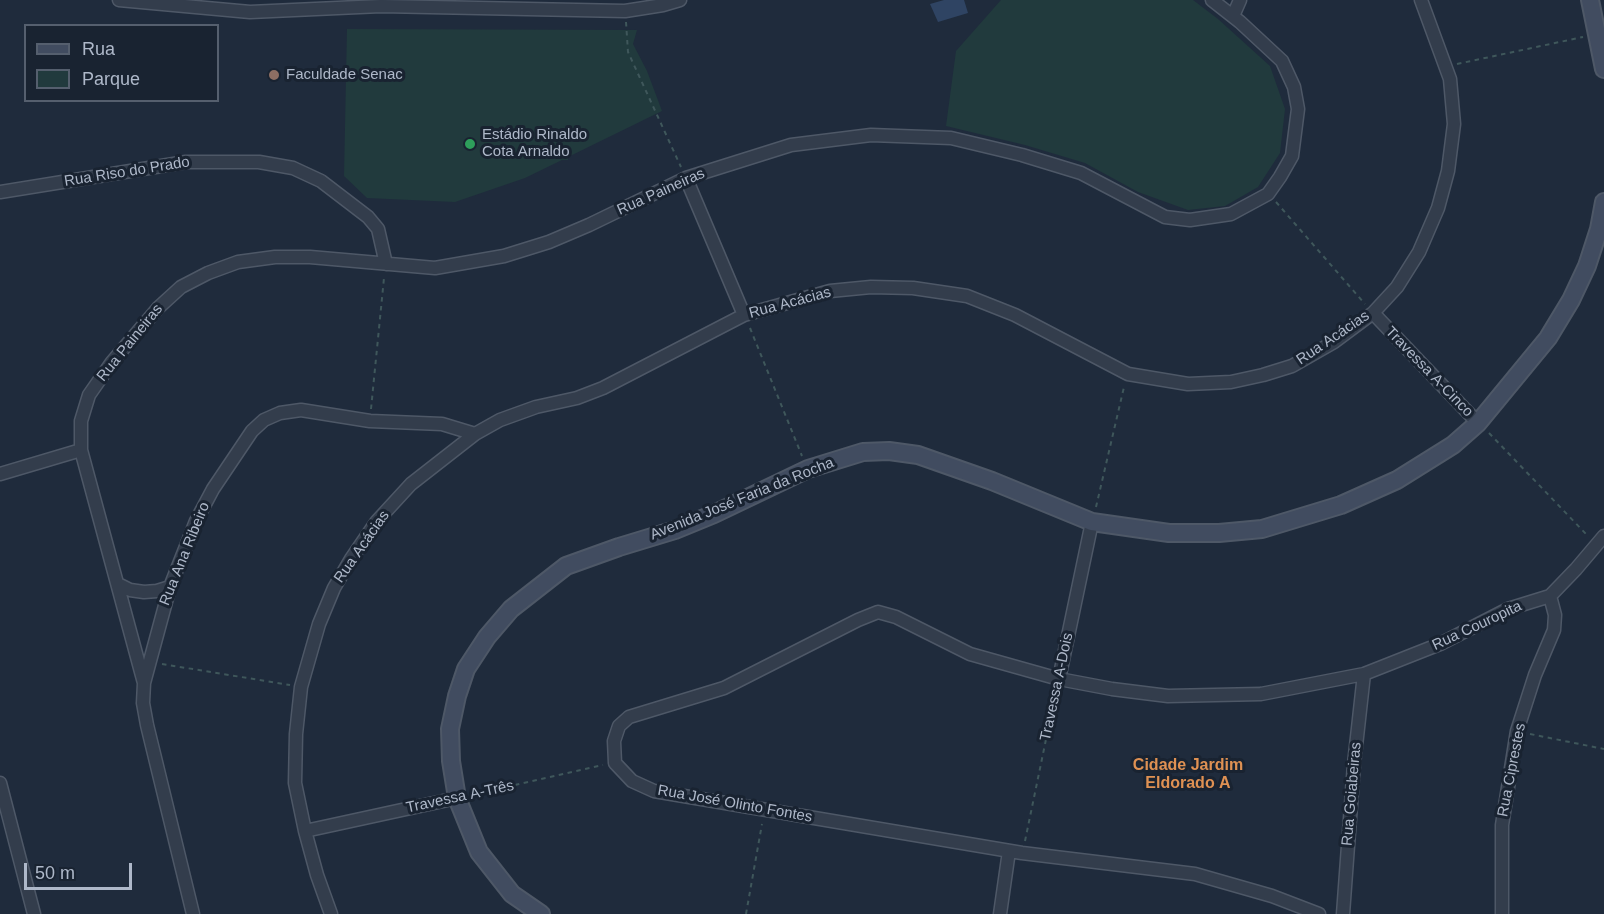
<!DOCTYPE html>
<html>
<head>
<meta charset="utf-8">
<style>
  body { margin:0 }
  #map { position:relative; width:1604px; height:914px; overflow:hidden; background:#1f2b3c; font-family:Arial,sans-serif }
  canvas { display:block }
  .legend { position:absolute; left:24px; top:24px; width:195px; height:78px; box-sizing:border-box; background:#192331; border:2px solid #555f6e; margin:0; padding:8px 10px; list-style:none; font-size:18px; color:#aeb8c9 }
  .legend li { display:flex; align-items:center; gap:12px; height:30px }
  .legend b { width:30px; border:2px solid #555f6e }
  .scale { position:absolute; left:24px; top:863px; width:108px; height:27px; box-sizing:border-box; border:3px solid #aeb8c9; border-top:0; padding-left:8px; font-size:18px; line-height:21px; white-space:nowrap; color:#aeb8c9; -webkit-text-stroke:4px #192331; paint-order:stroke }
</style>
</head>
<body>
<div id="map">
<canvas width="1604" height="914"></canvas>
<ul class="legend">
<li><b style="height:8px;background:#414c60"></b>Rua</li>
<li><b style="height:16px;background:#213a3d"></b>Parque</li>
</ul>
<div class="scale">50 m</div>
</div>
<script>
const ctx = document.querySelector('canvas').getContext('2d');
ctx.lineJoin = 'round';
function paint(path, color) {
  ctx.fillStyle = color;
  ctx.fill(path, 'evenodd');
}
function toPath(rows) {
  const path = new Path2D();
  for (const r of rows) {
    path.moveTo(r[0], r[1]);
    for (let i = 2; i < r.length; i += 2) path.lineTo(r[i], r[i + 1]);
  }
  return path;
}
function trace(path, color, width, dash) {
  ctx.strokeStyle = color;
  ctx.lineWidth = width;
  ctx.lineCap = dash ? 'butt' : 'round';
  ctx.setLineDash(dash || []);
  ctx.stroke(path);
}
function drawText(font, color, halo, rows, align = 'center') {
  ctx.font = font + ' Arial,sans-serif';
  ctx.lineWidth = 6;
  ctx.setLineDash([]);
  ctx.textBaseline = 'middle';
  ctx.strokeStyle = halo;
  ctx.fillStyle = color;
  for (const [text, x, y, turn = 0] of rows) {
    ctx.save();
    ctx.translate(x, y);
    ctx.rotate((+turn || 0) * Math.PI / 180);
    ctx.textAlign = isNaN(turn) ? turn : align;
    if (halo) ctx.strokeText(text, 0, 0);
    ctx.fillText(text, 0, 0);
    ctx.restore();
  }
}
paint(toPath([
  [1001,0,1193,0,1218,19,1270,66,1285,109,1280,153,1258,187,1225,206,1188,210,1138,192,1085,163,1025,145,946,126,956,51],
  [347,29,637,30,633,44,647,71,662,111,568,157,568,160,562,160,525,178,455,202,367,198,344,176]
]), '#213a3d');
paint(toPath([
  [944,0,964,0,968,13,938,22,930,4]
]), '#2f4463');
const street = toPath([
  [119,0,250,12,381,6,625,11,663,5,680,0],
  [1233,16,1240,0],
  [686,178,744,315],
  [0,192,186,162,259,162,293,168,321,181,368,217,378,229,386,264],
  [1373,313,1478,423],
  [0,474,81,450],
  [118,584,130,590,144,592,157,591,170,587],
  [1059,679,1092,522],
  [144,683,81,450,81,421,89,395,112,362,158,308,181,287,208,273,238,262,275,257,310,257,435,268,504,256,549,242,589,225,686,178,791,145,871,135,951,138,1022,155,1081,173,1165,217,1190,220,1231,214,1268,194,1280,177,1292,156,1298,109,1294,87,1282,61,1240,22,1212,0],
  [0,783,34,914],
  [305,831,457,798],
  [193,914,147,725,143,703,144,683,170,587,196,521,213,489,252,431,264,420,280,413,301,410,370,421,442,424,475,434],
  [331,914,317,875,305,831,295,783,296,734,301,687,319,624,334,588,351,559,377,521,411,484,475,434,500,420,536,407,577,398,603,388,744,315,830,291,871,287,913,288,967,296,1015,315,1128,374,1188,384,1231,382,1263,375,1292,366,1334,342,1373,313,1397,287,1419,252,1438,208,1448,171,1454,124,1450,79,1421,0],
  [1000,914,1009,851],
  [1319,914,1272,896,1195,874,1022,853,654,791,632,781,615,763,614,741,619,726,629,717,724,688,858,620,878,612,896,617,970,654,1059,679,1112,689,1168,696,1261,694,1364,674,1440,644,1508,609,1550,596,1576,569,1604,536],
  [1343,914,1354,764,1364,674],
  [1502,914,1502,825,1517,731,1535,675,1554,630,1555,615,1550,596]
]);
const secondary = toPath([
  [1590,0,1604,69],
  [541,914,512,894,479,852,457,798,451,761,450,729,457,696,466,669,487,637,511,609,566,566,619,547,675,530,714,514,808,469,863,452,889,451,918,455,992,481,1092,522,1169,533,1219,533,1262,529,1341,505,1397,480,1453,445,1478,423,1548,338,1571,300,1587,266,1599,229,1604,202]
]);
trace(street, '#4e5867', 15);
trace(secondary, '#4e5867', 20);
trace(toPath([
  [626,22,628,52,681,167],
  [1457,64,1583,37],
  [1276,202,1365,304],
  [750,328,802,456],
  [371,409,384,278],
  [1489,433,1587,535],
  [1096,507,1124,387],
  [162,664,290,685],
  [1530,734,1604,749],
  [471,795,603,765],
  [1025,841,1056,691],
  [746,914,762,824]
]), '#3f575b', 2, [4.5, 4.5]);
trace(street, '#333d4c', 12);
trace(secondary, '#414c60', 16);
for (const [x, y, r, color] of [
  [274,75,6,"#8d6e63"],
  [470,144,6,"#2e9e5b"]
]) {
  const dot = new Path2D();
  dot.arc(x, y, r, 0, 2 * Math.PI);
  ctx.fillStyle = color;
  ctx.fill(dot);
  trace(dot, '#192331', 2);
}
drawText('15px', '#aeb8c9', '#192331', [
  ["Faculdade Senac",286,75],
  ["Estádio Rinaldo",482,135],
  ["Cota Arnaldo",482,152]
], 'left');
drawText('15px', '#aeb8c9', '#192331', [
  ["Rua Riso do Prado",127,172,-9],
  ["Rua Paineiras",661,192,-24],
  ["Rua Acácias",790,303,-15],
  ["Rua Acácias",1333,338,-34],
  ["Rua Paineiras",130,343,-51],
  ["Travessa A-Cinco",1429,372,46],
  ["Avenida José Faria da Rocha",742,499,-22],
  ["Rua Acácias",362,547,-55],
  ["Rua Ana Ribeiro",185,554,-68],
  ["Rua Couropita",1477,626,-25],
  ["Travessa A-Dois",1057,687,-78],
  ["Rua Ciprestes",1512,770,-79],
  ["Rua Goiabeiras",1352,794,-85],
  ["Travessa A-Três",460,797,-12],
  ["Rua José Olinto Fontes",735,804,10]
]);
drawText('bold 16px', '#df9153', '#192331', [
  ["Cidade Jardim",1188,766],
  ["Eldorado A",1188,784]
]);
</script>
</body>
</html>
